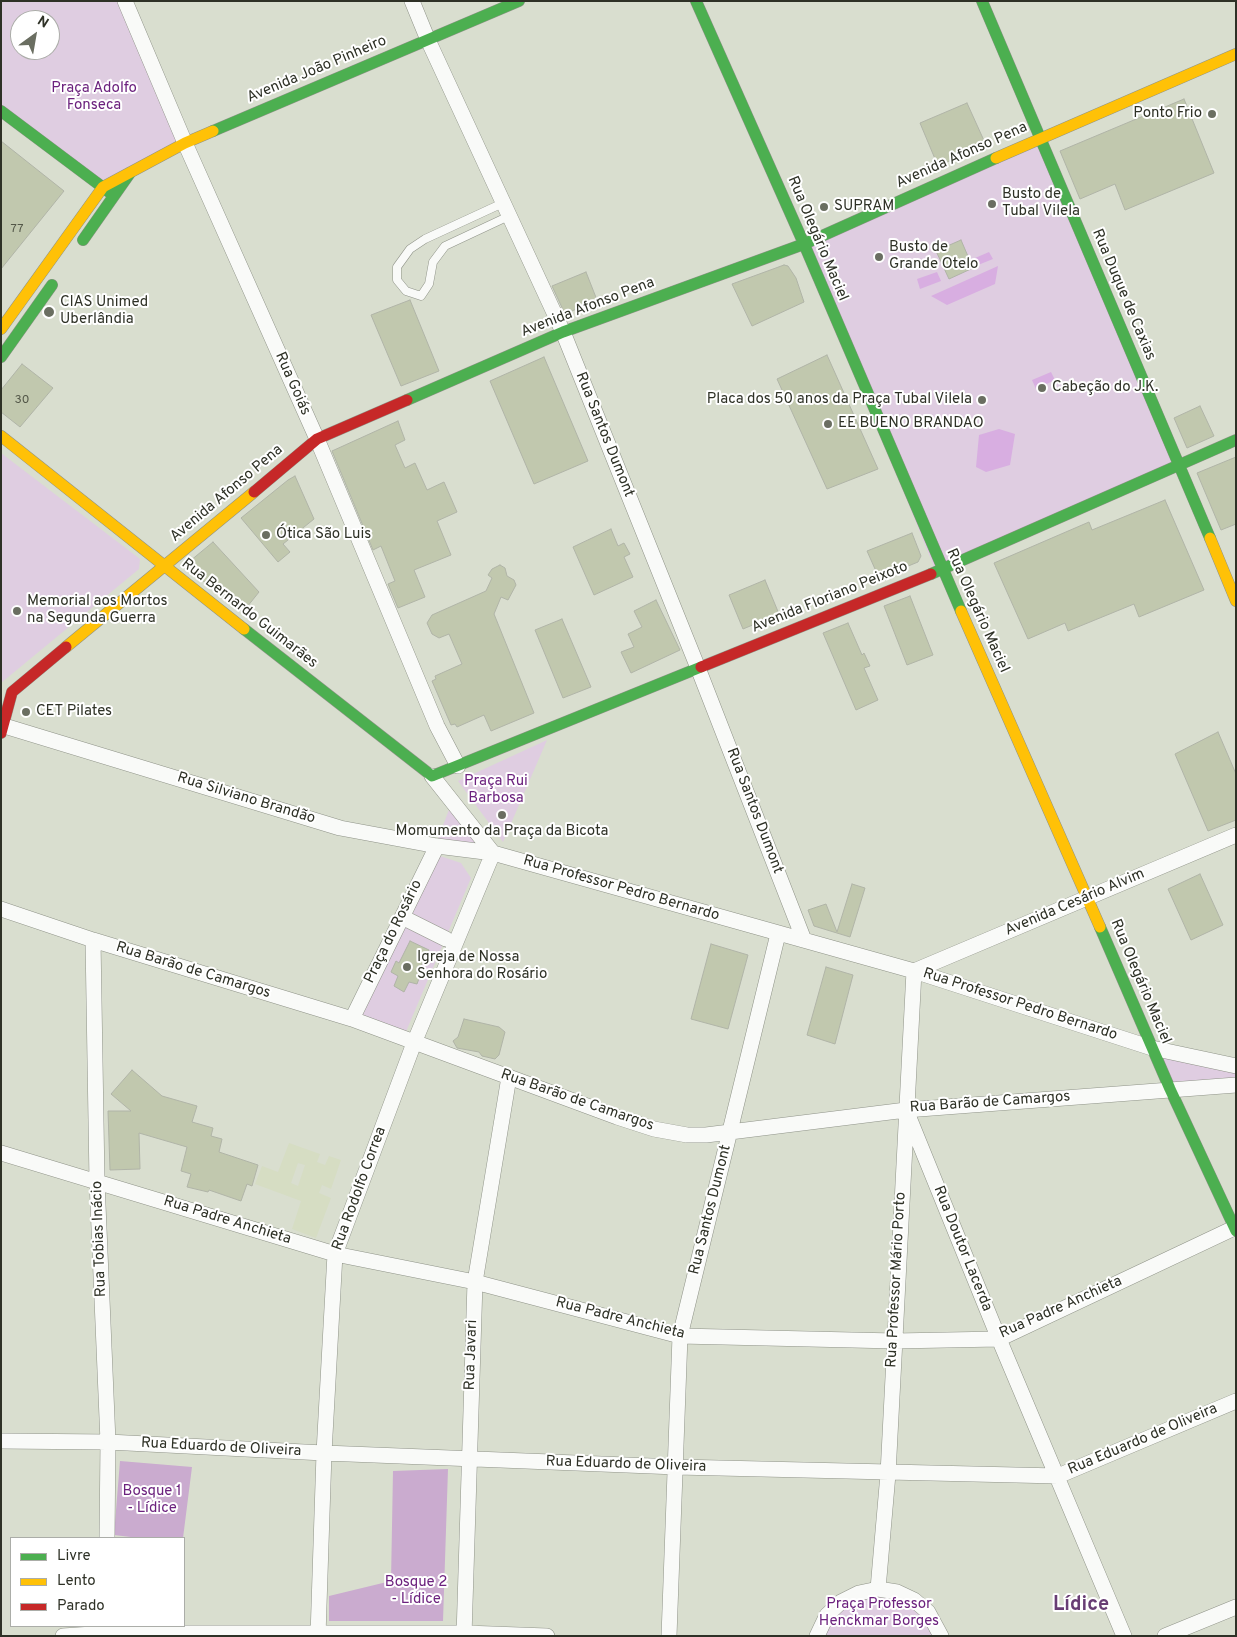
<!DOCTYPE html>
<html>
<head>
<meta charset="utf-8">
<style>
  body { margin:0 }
  #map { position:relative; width:1237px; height:1637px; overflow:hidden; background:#d9decf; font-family:Overpass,sans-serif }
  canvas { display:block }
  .frame { position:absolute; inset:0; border:2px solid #2e3126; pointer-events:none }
  .legend { position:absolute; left:10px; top:1537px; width:175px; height:90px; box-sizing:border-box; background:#fff; border:1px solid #abada8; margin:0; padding:6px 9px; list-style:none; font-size:15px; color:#2e3126 }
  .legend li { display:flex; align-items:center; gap:10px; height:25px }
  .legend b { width:25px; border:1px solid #abada8 }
  .north { position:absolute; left:10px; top:10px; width:50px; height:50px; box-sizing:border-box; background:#fff; border:1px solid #abada8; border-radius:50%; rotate:32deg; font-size:14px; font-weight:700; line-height:20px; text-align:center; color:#2e3126 }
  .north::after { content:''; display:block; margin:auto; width:18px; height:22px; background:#6a6e61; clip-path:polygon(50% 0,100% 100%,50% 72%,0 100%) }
</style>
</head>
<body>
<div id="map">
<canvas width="1237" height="1637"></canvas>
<div class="frame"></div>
<ul class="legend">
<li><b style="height:6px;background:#4caf50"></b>Livre</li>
<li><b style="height:6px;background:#ffc107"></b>Lento</li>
<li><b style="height:6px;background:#c62828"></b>Parado</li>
</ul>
<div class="north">N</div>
</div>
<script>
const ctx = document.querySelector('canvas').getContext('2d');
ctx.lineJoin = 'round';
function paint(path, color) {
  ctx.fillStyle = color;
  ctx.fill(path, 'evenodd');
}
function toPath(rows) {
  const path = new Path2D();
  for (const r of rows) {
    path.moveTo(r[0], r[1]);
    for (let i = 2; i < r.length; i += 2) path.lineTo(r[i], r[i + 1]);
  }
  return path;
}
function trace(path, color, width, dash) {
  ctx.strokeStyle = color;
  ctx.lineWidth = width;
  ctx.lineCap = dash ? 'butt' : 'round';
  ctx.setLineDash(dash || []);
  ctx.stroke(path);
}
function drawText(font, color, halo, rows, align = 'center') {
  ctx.font = font + ' Overpass,sans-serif';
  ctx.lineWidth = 4;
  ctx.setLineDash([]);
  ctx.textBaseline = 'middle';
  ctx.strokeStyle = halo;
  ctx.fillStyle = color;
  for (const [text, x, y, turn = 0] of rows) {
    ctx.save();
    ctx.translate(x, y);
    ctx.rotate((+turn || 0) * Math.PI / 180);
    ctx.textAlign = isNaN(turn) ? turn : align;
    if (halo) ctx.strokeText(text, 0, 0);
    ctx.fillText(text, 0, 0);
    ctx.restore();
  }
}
paint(toPath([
  [289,1143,320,1154,317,1162,325,1165,329,1156,341,1160,331,1189,322,1185,319,1193,331,1198,316,1238,292,1229,301,1201,255,1184,262,1166,278,1172],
  [298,1163,305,1165,298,1186,291,1183]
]), '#d6ddc3');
paint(toPath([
  [1,1,123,1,183,143,102,184,1,108],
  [20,20,50,20,50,50,20,50],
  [1039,138,1180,464,936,572,804,244],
  [1,453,140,559,139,569,1,683],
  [547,740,503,842,458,781],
  [450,807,482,847,437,841],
  [440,856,461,863,471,878,405,1034,359,1016],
  [1152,1048,1236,1066,1236,1085,1170,1089],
  [878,1591,912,1602,939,1636,819,1636,829,1616]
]), '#dfcde1');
paint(toPath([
  [120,1461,192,1467,183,1538,139,1538,114,1535],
  [448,1469,443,1621,329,1621,329,1596,391,1581,393,1471]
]), '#caabcf');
paint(toPath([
  [989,252,993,259,978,265,975,258],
  [998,266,995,284,947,305,931,296],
  [937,272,941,281,920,289,917,279],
  [1051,372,1055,380,1036,389,1032,380],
  [999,429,1015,434,1010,465,986,472,976,467,979,435]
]), '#d8aee1');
const building = toPath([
  [1184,99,1214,173,1125,210,1115,184,1080,199,1060,151,1184,99],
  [967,103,986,145,938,166,920,123,967,103],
  [1,141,64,191,1,269,1,141],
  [961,240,973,268,949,279,936,251,961,240],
  [784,265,788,266,796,278,804,302,752,326,732,284,784,265],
  [586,272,597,300,565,314,552,286,586,272],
  [410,300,439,371,401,386,371,315,410,300],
  [827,355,878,469,827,489,777,379,827,355],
  [544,357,588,461,534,484,490,381,544,357],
  [22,364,53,388,20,427,1,412,1,390,22,364],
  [1200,406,1214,436,1187,448,1174,418,1200,406],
  [398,421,405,440,395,445,405,468,415,463,427,490,444,482,457,512,437,521,451,555,414,570,425,597,398,608,388,584,395,581,381,546,373,550,332,451,398,421],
  [1236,457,1236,524,1221,530,1197,473,1236,457],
  [295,476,314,519,283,544,290,552,278,562,241,518,288,480,295,476],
  [1165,500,1204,590,1139,617,1134,604,1068,631,1065,623,1028,639,994,563,1089,522,1092,530,1165,500],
  [611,529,618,546,624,543,630,554,624,557,633,577,594,595,573,547,611,529],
  [912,533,921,556,918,562,879,578,867,551,912,533],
  [213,542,259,592,243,612,184,566,213,542],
  [500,565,505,568,507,576,514,580,516,585,508,600,501,597,494,614,534,713,491,731,484,715,457,727,455,724,451,725,432,681,436,679,435,676,462,664,449,634,439,638,432,634,427,623,432,615,486,591,492,578,488,575,492,569,500,565],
  [765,580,779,614,743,629,729,595,765,580],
  [910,596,933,655,907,665,884,606,910,596],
  [656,600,680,650,631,673,621,652,634,647,628,634,642,627,634,611,656,600],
  [562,619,591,687,563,698,535,630,562,619],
  [848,623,862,655,864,653,870,666,864,668,878,700,856,710,823,633,848,623],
  [1218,732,1236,774,1236,820,1208,831,1175,754,1218,732],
  [1200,874,1223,925,1191,940,1168,889,1200,874],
  [852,884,865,888,850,937,814,926,808,910,826,904,837,932,852,884],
  [410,941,429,950,418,972,421,973,417,984,409,982,404,992,394,986,398,976,391,972,396,961,399,963,410,941],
  [711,944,748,955,728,1029,691,1019,711,944],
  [826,967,853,975,835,1044,807,1035,826,967],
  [464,1019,499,1027,505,1032,499,1055,495,1059,482,1056,479,1052,457,1048,453,1041,458,1037,464,1019],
  [132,1070,162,1096,197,1106,192,1122,213,1128,211,1136,222,1139,219,1152,258,1165,252,1186,247,1184,241,1201,209,1190,208,1192,187,1187,191,1174,181,1171,187,1147,139,1133,140,1169,110,1170,108,1111,131,1111,111,1094,132,1070]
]);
paint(building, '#c1c8ae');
trace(building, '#b0b4a7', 1);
const lane = toPath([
  [503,203,425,239,410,249,397,267,397,280,406,291,421,296,429,284,433,262,445,246,509,216]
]);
const street = toPath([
  [125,1,185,143,317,439,437,726,458,766],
  [412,1,428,40,563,332,698,668,804,940],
  [1,725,340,828,437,846,493,853,914,971,1152,1048,1236,1066],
  [432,776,493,853],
  [1,909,93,940,352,1019,617,1117,654,1129,687,1135,706,1135,906,1110,1236,1085],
  [402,917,446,939],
  [93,940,97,1181,108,1442,107,1538],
  [352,1019,437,846],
  [908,1115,999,1339,1124,1636],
  [1,1153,335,1254,475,1282,680,1336,895,1341,999,1339,1234,1228],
  [1,1441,108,1442,324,1453,677,1467,1058,1476,1236,1401],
  [878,1589,888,1474,914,971,1236,835],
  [63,1636,107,1633,465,1633,547,1636],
  [318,1636,324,1453,335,1254,414,1043,493,853],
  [464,1636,475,1282,509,1077],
  [669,1636,680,1336,778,934],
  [817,1636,827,1615,841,1602,859,1593,878,1589,897,1592,914,1600,928,1612,941,1636],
  [1165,1636,1236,1607]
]);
const fast = toPath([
  [696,1,804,244,961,611],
  [982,1,1210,538],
  [1,111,113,195],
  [213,131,519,1],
  [83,240,130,173],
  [1,357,52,285],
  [407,400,563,332,804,244,996,158],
  [931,574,1236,440],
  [244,629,432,776,701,667],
  [1100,927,1170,1089,1236,1231]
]);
const slow = toPath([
  [996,158,1236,54],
  [1,329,103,187,185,143,213,131],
  [1,436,244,629],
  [1210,538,1236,601],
  [961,611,1100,927],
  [66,647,254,492]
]);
const jam = toPath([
  [254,492,317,439,407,400],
  [701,667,931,574],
  [1,733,12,692,66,647]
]);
trace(lane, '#8f9388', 9);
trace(street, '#8f9388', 16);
trace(fast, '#8f9388', 12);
trace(slow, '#8f9388', 12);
trace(jam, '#8f9388', 12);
trace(lane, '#f9faf8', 8);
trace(street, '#f9faf8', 15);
trace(fast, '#4caf50', 11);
trace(slow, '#ffc107', 11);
trace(jam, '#c62828', 11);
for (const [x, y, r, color] of [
  [1212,114,5,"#6a6e61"],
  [992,204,5,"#6a6e61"],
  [824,207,5,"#6a6e61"],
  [879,257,5,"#6a6e61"],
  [49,312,6,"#6a6e61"],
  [1042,388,5,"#6a6e61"],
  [982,400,5,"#6a6e61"],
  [828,424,5,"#6a6e61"],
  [266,535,5,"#6a6e61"],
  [17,611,5,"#6a6e61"],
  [26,712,5,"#6a6e61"],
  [502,815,5,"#6a6e61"],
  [407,967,5,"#6a6e61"]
]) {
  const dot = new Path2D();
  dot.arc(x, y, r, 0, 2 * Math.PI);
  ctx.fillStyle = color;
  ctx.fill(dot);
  trace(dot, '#fff', 2);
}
drawText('12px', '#535748', null, [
  ["77",17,230],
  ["30",22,401]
]);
drawText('15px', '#2e3126', '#fff', [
  ["Avenida João Pinheiro",317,70,-23],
  ["Avenida Afonso Pena",962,156,-24],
  ["Rua Olegário Maciel",817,239,67],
  ["Rua Duque de Caxias",1123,295,67],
  ["Avenida Afonso Pena",588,308,-21],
  ["Rua Goiás",292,384,66],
  ["Rua Santos Dumont",604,435,68],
  ["Avenida Afonso Pena",227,494,-40],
  ["Avenida Floriano Peixoto",830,598,-22],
  ["Rua Olegário Maciel",977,611,66],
  ["Rua Bernardo Guimarães",249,614,38],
  ["Rua Silviano Brandão",246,799,17],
  ["Rua Santos Dumont",754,811,69],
  ["Rua Professor Pedro Bernardo",621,889,16],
  ["Avenida Cesário Alvim",1075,903,-23],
  ["Praça do Rosário",394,932,-64],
  ["Rua Barão de Camargos",193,971,17],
  ["Rua Olegário Maciel",1140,982,67],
  ["Rua Professor Pedro Bernardo",1020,1005,18],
  ["Rua Barão de Camargos",577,1101,19],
  ["Rua Barão de Camargos",990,1103,-4],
  ["Rua Rodolfo Correa",360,1189,-70],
  ["Rua Santos Dumont",711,1210,-76],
  ["Rua Padre Anchieta",227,1221,17],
  ["Rua Tobias Inácio",100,1239,-92],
  ["Rua Doutor Lacerda",962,1249,68],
  ["Rua Professor Mário Porto",897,1280,-87],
  ["Rua Padre Anchieta",1061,1308,-24],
  ["Rua Padre Anchieta",620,1319,14],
  ["Rua Javari",472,1355,-88],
  ["Rua Eduardo de Oliveira",1143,1440,-23],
  ["Rua Eduardo de Oliveira",221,1448,3],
  ["Rua Eduardo de Oliveira",626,1465,2]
]);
drawText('15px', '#6c227e', '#fff', [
  ["Praça Adolfo",94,89],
  ["Fonseca",94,106],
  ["Praça Rui",496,782],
  ["Barbosa",496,799],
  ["Bosque 1",152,1492],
  ["- Lídice",152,1509],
  ["Bosque 2",416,1583],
  ["- Lídice",416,1600],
  ["Praça Professor",879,1605],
  ["Henckmar Borges",879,1622]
]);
drawText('15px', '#2e3126', '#fff', [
  ["Ponto Frio",1202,114,"right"],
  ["Busto de",1002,195],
  ["Tubal Vilela",1002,212],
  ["SUPRAM",834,207],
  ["Busto de",889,248],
  ["Grande Otelo",889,265],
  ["CIAS Unimed",60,303],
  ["Uberlândia",60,320],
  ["Cabeção do J.K.",1052,388],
  ["Placa dos 50 anos da Praça Tubal Vilela",972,400,"right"],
  ["EE BUENO BRANDAO",838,424],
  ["Ótica São Luis",276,535],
  ["Memorial aos Mortos",27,602],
  ["na Segunda Guerra",27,619],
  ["CET Pilates",36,712],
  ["Momumento da Praça da Bicota",502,832,"center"],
  ["Igreja de Nossa",417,958],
  ["Senhora do Rosário",417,975]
], 'left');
drawText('bold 20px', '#683d74', '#fff', [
  ["Lídice",1081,1606]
]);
</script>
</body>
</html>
